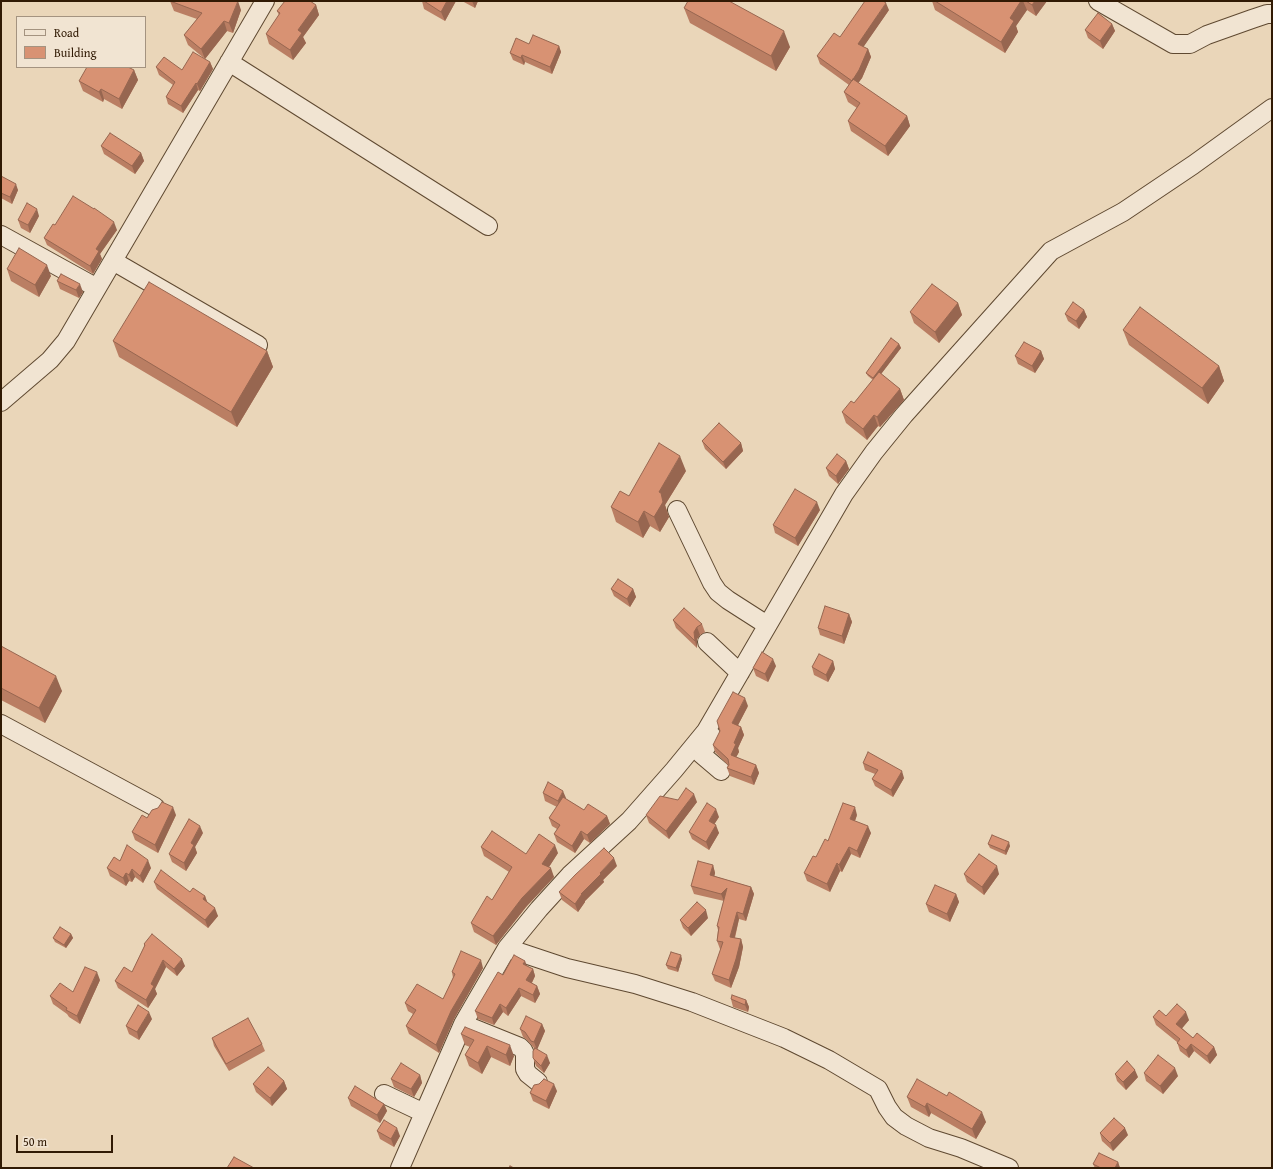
<!DOCTYPE html>
<html>
<head>
<meta charset="utf-8">
<style>
  body { margin:0 }
  #map { position:relative; width:1273px; height:1169px; overflow:hidden; background:#ead6b9; font-family:"Gentium Book Plus",serif }
  canvas { display:block }
  .frame { position:absolute; inset:0; border:2px solid #311a04; pointer-events:none }
  .legend { position:absolute; left:16px; top:16px; width:130px; height:52px; box-sizing:border-box; background:#f1e4d2; border:1px solid #a49380; margin:0; padding:5px 7px; list-style:none; font-size:12px; color:#311a04 }
  .legend li { display:flex; align-items:center; gap:8px; height:20px }
  .legend b { width:20px; border:1px solid #a49380 }
  .scale { position:absolute; left:16px; top:1135px; width:97px; height:18px; box-sizing:border-box; border:2px solid #311a04; border-top:0; padding-left:5px; font-size:12px; line-height:14px; white-space:nowrap; color:#311a04; -webkit-text-stroke:3px #f1e4d2; paint-order:stroke }
</style>
</head>
<body>
<div id="map">
<canvas width="1273" height="1169"></canvas>
<div class="frame"></div>
<ul class="legend">
<li><b style="height:5px;background:#f1e4d2"></b>Road</li>
<li><b style="height:11px;background:#d89273"></b>Building</li>
</ul>
<div class="scale">50 m</div>
</div>
<script>
const ctx = document.querySelector('canvas').getContext('2d');
ctx.lineJoin = 'round';
function toPath(rows) {
  const path = new Path2D();
  for (const r of rows) {
    path.moveTo(r[0], r[1]);
    for (let i = 2; i < r.length; i += 2) path.lineTo(r[i], r[i + 1]);
  }
  return path;
}
function trace(path, color, width, dash) {
  ctx.strokeStyle = color;
  ctx.lineWidth = width;
  ctx.lineCap = dash ? 'butt' : 'round';
  ctx.setLineDash(dash || []);
  ctx.stroke(path);
}
function paint(path, color) {
  ctx.fillStyle = color;
  ctx.fill(path, 'evenodd');
}
const minor = toPath([
  [1098,1,1173,44,1190,44,1207,35,1252,19,1267,14,1272,14],
  [229,62,488,226],
  [1,235,97,288],
  [113,261,258,345],
  [1,402,50,360,66,341,265,1],
  [677,510,712,583,718,592,728,600,767,625],
  [707,642,740,673],
  [1,724,155,807],
  [711,735,712,739,701,754,721,771],
  [507,948,567,968,635,984,692,1002,784,1038,829,1060,878,1089,887,1107,894,1117,906,1126,929,1138,961,1148,1009,1168],
  [463,1024,520,1047,523,1050,525,1054,525,1069,528,1074,538,1082],
  [384,1094,424,1113],
  [400,1168,463,1024,507,948,539,909,570,875,629,821,674,770,706,731,844,494,874,452,904,415,1051,251,1123,212,1193,165,1272,108]
]);
trace(minor, '#5f4931', 20);
trace(minor, '#f1e4d2', 18);
paint(toPath([
  [170,1,241,10,233,33,227,31,205,59,188,45,184,35,197,19,174,11],
  [422,1,456,1,445,21,424,9],
  [462,1,478,1,475,8],
  [932,1,1047,1,1036,16,1027,10,1016,26,1018,32,1005,53,935,10],
  [316,5,319,15,303,37,306,43,293,60,269,44,266,34,279,15,277,11],
  [684,8,790,47,776,71,690,23],
  [889,10,863,47,868,49,871,57,862,78,858,83,907,116,910,126,888,156,851,131,848,121,857,108,848,102,844,92,849,85,820,64,817,56,840,37],
  [1112,24,1115,31,1103,49,1088,38,1085,30],
  [529,44,559,46,561,52,552,74,525,62,524,65,513,60,510,53],
  [210,62,213,69,200,91,198,90,183,113,168,104,166,97,173,85,159,75,156,67,182,70],
  [134,70,138,80,122,109,104,99,103,102,83,91,79,81],
  [101,146,141,153,144,161,135,174,104,154],
  [1,176,18,190,12,204,1,198],
  [39,216,30,233,21,228,18,220],
  [55,225,117,230,100,254,102,259,93,274,47,245,44,238],
  [7,269,51,276,39,297,11,281],
  [57,281,83,292,79,298,60,289],
  [958,303,962,315,939,343,914,323,910,312],
  [1084,310,1087,317,1079,329,1068,321,1065,314],
  [1123,330,1219,366,1224,381,1208,404,1129,345],
  [113,341,267,351,273,367,237,427,119,357],
  [899,344,901,348,881,374,900,389,904,400,880,427,878,426,867,440,846,423,842,412,854,403,873,380,868,376,866,373],
  [1041,351,1044,359,1035,373,1018,364,1015,356],
  [702,441,741,443,743,451,726,469,705,449],
  [846,461,849,469,838,484,829,476,826,468],
  [686,471,665,505,669,517,660,532,650,526,643,538,616,522,611,507,629,496],
  [820,510,798,546,775,533,773,525],
  [611,589,633,589,636,597,630,607,614,596],
  [849,614,852,622,844,644,820,635,818,628],
  [673,620,702,624,705,632,700,635,697,639,697,648,676,628],
  [1,646,62,691,45,723,1,700],
  [833,661,835,669,828,682,814,675,812,667],
  [776,666,768,682,756,676,753,668],
  [748,706,738,725,741,727,744,735,738,748,739,752,736,757,756,765,759,773,754,785,730,776,727,768,728,765,715,752,713,745],
  [863,763,904,778,893,797,875,786,872,779,875,774,865,770],
  [543,793,566,798,566,799,584,810,607,816,610,824,590,843,584,839,575,853,557,842,554,834,557,829,552,826,549,818,557,807,545,801],
  [678,800,697,802,669,839,649,823,646,815],
  [176,815,158,853,135,840,132,832,147,818],
  [857,815,855,821,871,833,860,858,851,854,842,872,840,871,830,892,807,881,804,873,828,841],
  [719,817,714,824,719,833,709,850,692,839,689,832],
  [203,833,195,847,197,853,186,871,172,862,169,854],
  [988,844,1010,846,1006,855,990,848],
  [481,847,526,854,558,853,549,867,554,877,526,907,496,945,474,932,471,923,492,900,509,872,484,856],
  [120,861,151,868,143,883,135,877,132,882,129,881,126,886,110,876,107,868],
  [713,865,715,873,714,876,751,887,754,894,746,921,739,919,735,938,741,939,743,947,739,967,731,988,715,981,712,974,721,949,720,949,717,941,718,930,717,926,724,901,694,894,691,886],
  [617,866,603,880,604,882,585,901,585,902,578,912,562,900,559,892],
  [964,874,999,874,984,895,967,882],
  [154,882,205,896,207,902,218,916,208,928,157,889],
  [956,894,959,902,950,922,929,912,926,904],
  [708,918,691,936,683,928,680,920],
  [71,934,73,938,66,948,55,942,53,938],
  [144,944,185,966,177,976,166,967,155,989,157,994,148,1008,118,988,115,981,132,972,144,947],
  [682,959,678,972,668,969,666,965],
  [527,966,533,969,535,976,532,983,537,986,540,994,535,1003,521,996,508,1016,503,1012,494,1025,478,1019,475,1011,503,975],
  [483,968,454,1019,439,1053,409,1034,406,1026,413,1014,408,1011,405,1003,443,999,453,978,452,972],
  [100,980,80,1024,69,1017,67,1014,53,1004,50,996,73,992],
  [731,999,746,1000,749,1007,748,1012,733,1007],
  [1166,1016,1189,1020,1182,1028,1193,1038,1214,1047,1217,1055,1210,1064,1194,1051,1189,1058,1180,1051,1177,1042,1156,1025,1153,1017],
  [152,1019,139,1040,129,1034,126,1026],
  [542,1024,545,1031,537,1049,550,1063,544,1073,536,1066,533,1058,534,1048,527,1040,523,1037,520,1029],
  [461,1034,514,1056,510,1066,491,1057,482,1074,469,1066,465,1055,470,1047,465,1045],
  [212,1038,262,1044,265,1051,229,1071,214,1046],
  [1144,1073,1178,1076,1163,1094,1146,1081],
  [1115,1074,1138,1077,1126,1090,1117,1081],
  [420,1075,422,1083,414,1097,394,1087,391,1079],
  [284,1081,287,1089,272,1106,256,1092,253,1084],
  [557,1091,549,1109,533,1101,530,1093],
  [907,1097,986,1122,976,1139,931,1113,929,1117,911,1107],
  [348,1098,384,1104,387,1111,380,1123,351,1106],
  [377,1131,400,1136,394,1147,380,1139],
  [1100,1133,1128,1135,1113,1151,1102,1141],
  [1118,1162,1120,1168,1095,1168,1093,1164]
]), '#ba7e63');
paint(toPath([
  [238,1,241,10,233,33,229,23],
  [447,1,456,1,445,21,441,12],
  [472,1,478,1,475,8],
  [1021,1,1023,1,1027,10,1016,26,1018,32,1005,53,1001,42,1010,18],
  [1035,1,1047,1,1036,16,1032,5],
  [886,3,889,10,860,52,858,44],
  [316,5,319,15,303,37,306,43,293,60,290,50,298,30],
  [224,21,227,31,205,59,201,49],
  [1112,24,1115,31,1103,49,1100,41],
  [784,31,790,47,776,71,771,56],
  [559,46,561,52,552,74,550,67],
  [868,49,871,57,862,78,854,89,852,81],
  [522,55,525,62,524,65,521,58],
  [210,62,213,69,200,91,197,84],
  [134,70,138,80,122,109,119,99],
  [196,83,198,90,183,113,181,106],
  [101,89,104,99,103,102,99,92],
  [907,116,910,126,888,156,885,146],
  [141,153,144,161,135,174,132,166],
  [16,184,18,190,12,204,10,197],
  [37,209,39,216,30,233,28,225],
  [114,222,117,230,100,254,102,259,93,274,90,266,96,249],
  [47,265,51,276,39,297,35,285],
  [80,284,83,292,79,298,76,290],
  [958,303,962,315,939,343,935,332],
  [1084,310,1087,317,1079,329,1076,321],
  [899,344,901,348,875,382,873,378],
  [267,351,273,367,237,427,231,412],
  [1041,351,1044,359,1035,373,1032,366],
  [1219,366,1224,381,1208,404,1202,388],
  [900,389,904,400,880,427,877,417],
  [874,415,878,426,867,440,863,429],
  [741,443,743,451,726,469,723,462],
  [680,456,686,471,665,505,669,517,660,532,654,517,659,492],
  [846,461,849,469,838,484,836,476],
  [817,502,820,510,798,546,795,538],
  [644,511,650,526,643,538,638,522],
  [633,589,636,597,630,607,627,599],
  [849,614,852,622,844,644,842,636],
  [697,627,700,635,697,639,697,648,695,641,694,632],
  [773,659,776,666,768,682,765,674],
  [833,661,835,669,828,682,826,675],
  [56,676,62,691,45,723,39,708],
  [745,698,748,706,735,731,732,723],
  [741,727,744,735,738,748,739,752,733,763,731,755,734,743],
  [756,765,759,773,754,785,751,777],
  [902,771,904,778,893,797,891,790],
  [563,791,566,798,560,809,558,801],
  [694,794,697,802,669,839,666,831],
  [173,807,176,815,158,853,155,845],
  [855,807,857,815,853,826,850,819],
  [716,809,719,817,712,828,709,821],
  [607,816,610,824,590,843,587,835],
  [716,825,719,833,709,850,706,842],
  [200,826,203,833,195,847,197,853,186,871,184,863,191,843],
  [868,826,871,833,860,858,857,851],
  [581,831,584,839,575,853,572,846],
  [1009,842,1010,846,1006,855,1005,851],
  [555,845,558,853,545,873,542,864],
  [849,847,851,854,842,872,839,865],
  [614,858,617,866,603,880,604,882,585,901,585,902,578,912,575,904,581,894,600,873],
  [148,860,151,868,143,883,140,876],
  [837,863,840,871,830,892,827,884],
  [713,865,715,873,713,883,710,875],
  [997,866,999,874,984,895,982,887],
  [551,868,554,877,526,907,496,945,493,936,522,898],
  [132,869,135,877,132,882,129,875],
  [126,873,129,881,126,886,123,878],
  [751,887,754,894,746,921,743,914],
  [727,888,724,901,721,894],
  [956,894,959,902,950,922,947,914],
  [205,896,208,904,203,899],
  [215,908,218,916,208,928,205,920],
  [706,910,708,918,691,936,688,928],
  [737,912,739,919,733,944,730,937],
  [71,934,73,938,66,948,64,945],
  [741,939,743,947,739,967,731,988,729,980],
  [681,955,682,959,678,972,676,968],
  [182,959,185,966,177,976,174,969],
  [163,960,166,967,155,989,157,994,148,1008,146,1000,151,984],
  [481,960,483,968,454,1019,439,1053,436,1045,451,1011],
  [525,961,528,968,523,964],
  [533,969,535,976,529,988,526,980],
  [97,972,100,980,80,1024,77,1016],
  [537,986,540,994,535,1003,533,995],
  [519,988,521,996,508,1016,506,1008],
  [746,1000,749,1007,748,1012,745,1005],
  [500,1004,503,1012,494,1025,492,1018],
  [149,1012,152,1019,139,1040,137,1032],
  [1186,1012,1189,1020,1179,1032,1176,1024],
  [542,1024,545,1031,537,1050,534,1042],
  [1191,1044,1194,1051,1189,1058,1186,1050],
  [510,1045,514,1056,510,1066,506,1055],
  [487,1046,491,1057,482,1074,478,1063],
  [1214,1047,1217,1055,1210,1064,1207,1056],
  [547,1055,550,1063,544,1073,541,1066],
  [1175,1068,1178,1076,1163,1094,1160,1086],
  [1135,1070,1138,1077,1126,1090,1123,1082],
  [420,1075,422,1083,414,1097,411,1089],
  [284,1081,287,1089,272,1106,270,1098],
  [554,1084,557,1091,549,1109,546,1101],
  [927,1103,931,1113,929,1117,925,1107],
  [384,1104,387,1111,380,1123,377,1115],
  [982,1112,986,1122,976,1139,972,1129],
  [397,1128,400,1136,394,1147,391,1139],
  [1125,1128,1128,1135,1113,1151,1110,1143],
  [1118,1162,1120,1168,1115,1168]
]), '#976650');
const building = toPath([
  [170,1,238,1,229,23,224,21,201,49,184,35,202,13,170,1],
  [285,1,310,1,316,5,298,30,302,33,290,50,266,34,280,13,277,11,285,1],
  [424,1,447,1,441,12,424,1],
  [688,1,729,1,784,31,771,56,684,8,688,1],
  [865,1,883,1,886,3,858,44,868,49,859,70,852,81,817,56,834,33,840,37,865,1],
  [935,1,1021,1,1010,18,1014,21,1001,42,935,1],
  [1026,1,1035,1,1032,5,1026,1],
  [1098,13,1112,24,1100,41,1085,30,1098,13],
  [533,35,559,46,550,67,522,55,521,58,510,53,516,38,529,44,533,35],
  [193,52,210,62,197,84,196,83,181,106,166,97,175,82,156,67,164,57,182,70,193,52],
  [87,67,128,67,134,70,119,99,101,89,99,92,79,81,87,67],
  [853,79,907,116,885,146,848,121,860,103,844,92,853,79],
  [110,133,141,153,132,166,101,146,110,133],
  [1,176,16,184,10,197,1,193,1,176],
  [73,196,94,209,94,208,114,222,96,249,99,251,90,266,44,238,53,224,55,225,73,196],
  [27,203,37,209,28,225,18,220,27,203],
  [19,248,47,265,35,285,7,269,19,248],
  [61,274,80,284,76,290,57,281,61,274],
  [149,282,267,351,231,412,113,341,149,282],
  [932,284,958,303,935,332,910,312,932,284],
  [1073,302,1084,310,1076,321,1065,314,1073,302],
  [1140,307,1219,366,1202,388,1123,330,1140,307],
  [891,338,899,344,873,378,866,373,891,338],
  [1024,342,1041,351,1032,366,1015,356,1024,342],
  [879,372,900,389,877,417,874,415,863,429,842,412,851,401,854,403,879,372],
  [719,423,741,443,723,462,702,441,719,423],
  [659,443,680,456,659,492,661,493,663,502,654,517,644,511,638,522,611,507,620,491,629,496,659,443],
  [837,454,846,461,836,476,826,468,837,454],
  [795,489,817,502,795,538,773,525,795,489],
  [618,579,633,589,627,599,611,589,618,579],
  [825,606,849,614,842,636,818,628,825,606],
  [684,608,702,624,697,627,694,632,695,641,673,620,684,608],
  [1,646,56,676,39,708,1,688,1,646],
  [762,652,773,659,765,674,753,668,762,652],
  [819,654,833,661,826,675,812,667,819,654],
  [733,692,745,698,732,723,741,727,734,743,736,744,731,755,756,765,751,777,727,768,729,765,728,759,713,745,720,731,717,721,733,692],
  [868,752,902,771,891,790,872,779,878,770,863,763,868,752],
  [548,782,563,791,558,801,543,793,548,782],
  [686,788,694,794,666,831,646,815,660,796,678,800,686,788],
  [563,797,584,810,588,804,607,816,587,835,581,831,572,846,554,834,560,825,549,818,563,797],
  [162,802,173,807,155,845,132,832,142,815,147,818,152,810,158,808,162,802],
  [707,803,716,809,709,821,716,825,706,842,689,832,707,803],
  [843,803,855,807,850,819,868,826,857,851,849,847,839,865,837,863,827,884,804,873,813,856,816,857,825,839,828,841,843,803],
  [189,819,200,826,191,843,194,845,184,863,169,854,189,819],
  [492,831,526,854,539,834,555,845,542,864,551,868,522,898,493,936,471,923,487,896,492,900,512,867,481,847,492,831],
  [992,835,1009,842,1005,851,988,844,992,835],
  [127,845,148,860,140,876,132,869,129,875,126,873,123,878,107,868,114,857,120,861,127,845],
  [604,848,614,858,600,873,601,874,581,894,582,894,575,904,559,892,575,875,604,848],
  [979,854,997,866,982,887,964,874,979,854],
  [698,861,713,865,710,875,751,887,743,914,737,912,730,937,741,939,736,959,729,980,712,974,723,942,717,941,719,927,717,926,727,888,721,894,691,886,698,861],
  [161,870,190,892,193,888,205,896,203,899,215,908,205,920,154,882,161,870],
  [935,885,956,894,947,914,926,904,935,885],
  [697,902,706,910,688,928,680,920,697,902],
  [60,927,71,934,64,945,53,938,60,927],
  [152,934,182,959,174,969,163,960,151,984,154,986,146,1000,115,981,124,967,132,972,145,945,144,944,152,934],
  [461,951,481,960,451,1011,436,1045,406,1026,416,1010,405,1003,417,984,443,999,455,974,452,972,461,951],
  [671,952,681,955,676,968,666,965,671,952],
  [514,955,525,961,523,964,533,969,526,980,537,986,533,995,519,988,506,1008,500,1004,492,1018,475,1011,498,972,503,975,514,955],
  [85,967,97,972,77,1016,66,1010,67,1008,50,996,60,983,73,992,85,967],
  [732,995,746,1000,745,1005,731,999,732,995],
  [1177,1004,1186,1012,1176,1024,1193,1038,1197,1033,1214,1047,1207,1056,1191,1044,1186,1050,1177,1043,1180,1039,1153,1017,1159,1010,1166,1016,1177,1004],
  [138,1005,149,1012,137,1032,126,1026,138,1005],
  [526,1016,542,1024,534,1042,531,1041,525,1032,520,1029,526,1016],
  [248,1018,262,1044,226,1064,212,1038,248,1018],
  [465,1027,510,1045,506,1055,487,1046,478,1063,465,1055,474,1040,461,1034,465,1027],
  [535,1048,547,1055,541,1066,533,1058,533,1051,535,1048],
  [1158,1055,1175,1068,1160,1086,1144,1073,1158,1055],
  [1127,1061,1135,1070,1123,1082,1115,1074,1127,1061],
  [401,1063,420,1075,411,1089,391,1079,401,1063],
  [268,1067,284,1081,270,1098,253,1084,268,1067],
  [544,1079,554,1084,546,1101,530,1093,534,1085,539,1084,544,1079],
  [917,1079,947,1096,949,1092,982,1112,972,1129,927,1103,925,1107,907,1097,917,1079],
  [355,1086,384,1104,377,1115,348,1098,355,1086],
  [1114,1118,1125,1128,1110,1143,1100,1133,1114,1118],
  [384,1120,397,1128,391,1139,377,1131,384,1120],
  [1099,1153,1118,1162,1115,1168,1101,1168,1093,1164,1099,1153],
  [234,1157,254,1168,227,1168,234,1157],
  [510,1166,514,1168,509,1168,510,1166]
]);
paint(building, '#d89273');
trace(building, '#976650', 1);
</script>
</body>
</html>
